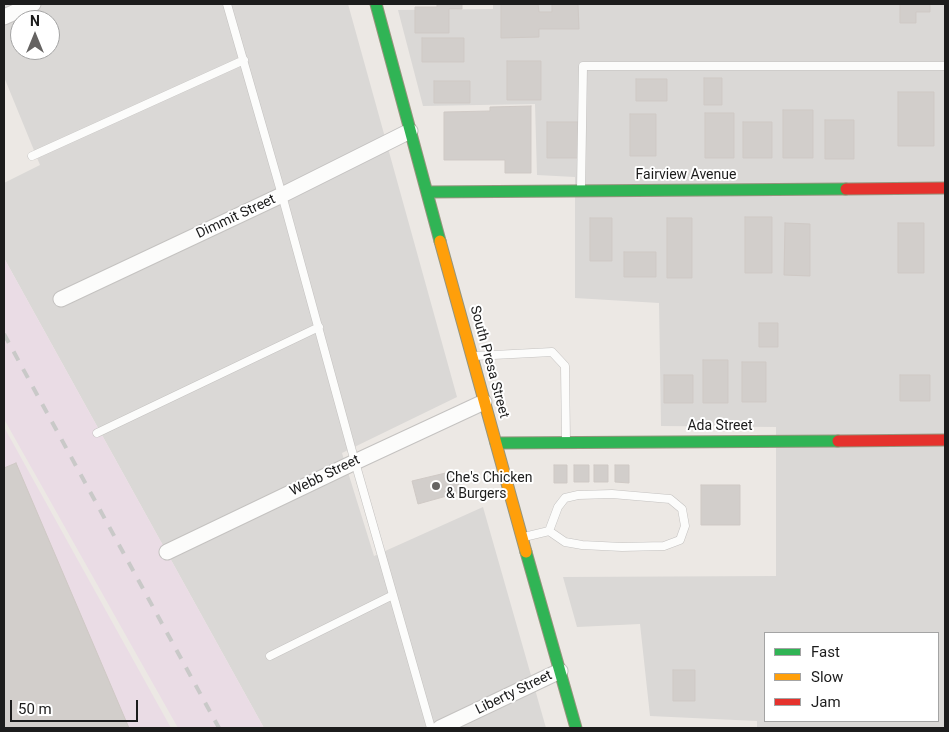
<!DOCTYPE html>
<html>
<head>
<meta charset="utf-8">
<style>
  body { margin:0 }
  #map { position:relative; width:949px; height:732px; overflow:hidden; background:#ece8e4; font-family:Roboto,sans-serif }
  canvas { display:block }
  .frame { position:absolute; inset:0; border:5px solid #1c1c1c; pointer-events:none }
  .legend { position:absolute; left:764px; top:632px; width:175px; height:90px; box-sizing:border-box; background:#fff; border:1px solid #a4a4a4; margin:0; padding:6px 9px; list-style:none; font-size:15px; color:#1c1c1c }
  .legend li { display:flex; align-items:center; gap:10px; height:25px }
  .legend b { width:25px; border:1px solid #a4a4a4 }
  .north { position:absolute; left:10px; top:10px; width:50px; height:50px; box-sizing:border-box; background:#fff; border:1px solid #a4a4a4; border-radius:50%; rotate:0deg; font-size:14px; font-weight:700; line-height:20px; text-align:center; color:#1c1c1c }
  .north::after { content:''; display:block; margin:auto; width:18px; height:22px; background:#656362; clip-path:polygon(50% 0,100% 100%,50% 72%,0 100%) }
  .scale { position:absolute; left:10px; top:700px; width:128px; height:22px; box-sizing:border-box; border:2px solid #1c1c1c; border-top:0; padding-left:6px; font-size:15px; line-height:18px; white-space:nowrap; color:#1c1c1c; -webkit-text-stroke:4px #fff; paint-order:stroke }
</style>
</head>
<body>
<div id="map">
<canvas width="949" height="732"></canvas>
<div class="frame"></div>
<ul class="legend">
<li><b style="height:6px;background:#30b455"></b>Fast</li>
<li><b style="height:6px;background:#ff9f0a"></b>Slow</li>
<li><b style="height:6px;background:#e5322d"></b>Jam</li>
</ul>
<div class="north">N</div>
<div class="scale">50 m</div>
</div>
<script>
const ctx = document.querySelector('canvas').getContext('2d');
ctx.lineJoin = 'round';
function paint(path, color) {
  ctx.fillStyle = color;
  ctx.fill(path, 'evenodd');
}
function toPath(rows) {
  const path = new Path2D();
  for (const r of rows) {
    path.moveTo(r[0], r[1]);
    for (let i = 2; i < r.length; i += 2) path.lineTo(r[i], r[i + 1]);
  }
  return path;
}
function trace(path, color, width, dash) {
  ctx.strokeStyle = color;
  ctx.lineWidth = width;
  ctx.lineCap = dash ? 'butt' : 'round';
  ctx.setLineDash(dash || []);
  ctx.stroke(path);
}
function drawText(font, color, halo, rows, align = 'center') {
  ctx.font = font + ' Roboto,sans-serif';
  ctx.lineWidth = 4;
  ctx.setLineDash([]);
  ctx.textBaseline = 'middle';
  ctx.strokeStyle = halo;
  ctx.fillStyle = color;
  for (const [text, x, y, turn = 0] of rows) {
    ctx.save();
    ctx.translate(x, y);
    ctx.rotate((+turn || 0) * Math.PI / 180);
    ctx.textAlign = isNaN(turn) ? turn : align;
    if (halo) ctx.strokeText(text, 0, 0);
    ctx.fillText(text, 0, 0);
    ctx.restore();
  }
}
paint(toPath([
  [4,4,348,4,457,397,342,453,374,556,483,507,546,728,264,728,4,258,4,183,40,165,4,77],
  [20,20,50,20,50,50,20,50],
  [493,4,945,4,945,728,757,728,757,721,650,716,640,624,577,627,563,577,776,576,776,427,661,426,659,303,575,298,575,177,537,175,535,104,423,106,398,10,493,9],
  [765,633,938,633,938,721,765,721]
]), '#dad8d6');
paint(toPath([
  [4,258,264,728,178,728,4,419],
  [4,427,171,728,4,728]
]), '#eadce5');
const building = toPath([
  [437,4,462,4,462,9,449,9,449,33,415,33,415,7,437,7,437,4],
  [501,4,538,4,539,12,552,12,552,4,578,4,579,29,539,29,539,37,501,38,501,4],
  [900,4,930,4,930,12,916,12,916,23,900,23,900,4],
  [422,38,464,38,464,62,422,62,422,38],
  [507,61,541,61,541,100,507,100,507,61],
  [704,78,722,78,722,105,704,105,704,78],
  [636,79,667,79,667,101,636,101,636,79],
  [434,81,470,81,470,103,434,103,434,81],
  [898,92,934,92,934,146,898,146,898,92],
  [531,106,531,173,505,173,505,160,444,160,444,112,490,111,490,107,531,106],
  [783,110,813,110,813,158,783,158,783,110],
  [705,113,734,113,734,158,705,158,705,113],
  [630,114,656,114,656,156,630,156,630,114],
  [825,120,854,120,854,159,825,159,825,120],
  [547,122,579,122,579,158,547,158,547,122],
  [743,122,772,122,772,158,743,158,743,122],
  [745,217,772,217,772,273,745,273,745,217],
  [590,218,612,218,612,261,590,261,590,218],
  [667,218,692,218,692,278,667,278,667,218],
  [785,223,810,224,810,276,784,275,785,223],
  [898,223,924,223,924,273,898,273,898,223],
  [624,252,656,252,656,277,624,277,624,252],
  [759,323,778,323,778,347,759,347,759,323],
  [703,360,728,360,728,403,703,403,703,360],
  [742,362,766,362,766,402,742,402,742,362],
  [664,375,693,375,693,403,664,403,664,375],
  [900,375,930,375,930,401,900,401,900,375],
  [16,463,129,728,4,728,4,468,16,463],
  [554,465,567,465,567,483,554,483,554,465],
  [574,465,589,465,589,482,574,482,574,465],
  [594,465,608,465,608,482,594,482,594,465],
  [615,465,629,465,629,483,615,482,615,465],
  [454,471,461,492,418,504,412,481,454,471],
  [701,485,740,485,740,525,701,525,701,485],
  [673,670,695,670,695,701,673,701,673,670]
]);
paint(building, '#d2cecb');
trace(building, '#cfc9c5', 1);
const lane = toPath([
  [227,4,282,195,355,462,431,728],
  [32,156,244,60],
  [581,189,583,66,945,66],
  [474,356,552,352,565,366,566,442],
  [97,433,319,327],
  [524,537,549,531,565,542,582,545,622,547,664,546,680,540,685,526,682,509,670,499,612,494,578,495,565,498,558,507,549,531],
  [270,656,393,595]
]);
const street = toPath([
  [4,17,33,4],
  [61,299,282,195,410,131],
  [167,552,355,462,484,402],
  [440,728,560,671]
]);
const fast = toPath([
  [376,4,440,241],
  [427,192,846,189],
  [496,443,838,441],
  [526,552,576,728]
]);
const slow = toPath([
  [440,241,526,552]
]);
const jam = toPath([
  [846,189,945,188],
  [838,441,945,440]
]);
trace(lane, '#c4c2c0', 9);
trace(street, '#c4c2c0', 17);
trace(fast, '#95947c', 13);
trace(slow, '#95947c', 13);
trace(jam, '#95947c', 13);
trace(lane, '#fcfcfb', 8);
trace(street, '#fcfcfb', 15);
trace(fast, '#30b455', 11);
trace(slow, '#ff9f0a', 11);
trace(jam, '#e5322d', 11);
trace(toPath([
  [4,334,219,728]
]), '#c9c9c8', 4, [10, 10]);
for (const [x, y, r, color] of [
  [436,486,5,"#656362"]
]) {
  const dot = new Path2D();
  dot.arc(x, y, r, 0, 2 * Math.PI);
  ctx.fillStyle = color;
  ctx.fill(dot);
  trace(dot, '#fff', 2);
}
drawText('14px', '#1c1c1c', '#fff', [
  ["Fairview Avenue",686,175],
  ["Dimmit Street",236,217,-25],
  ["South Presa Street",489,362,75],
  ["Ada Street",720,426],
  ["Webb Street",325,476,-26],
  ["Liberty Street",514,693,-26]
]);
drawText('14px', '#1c1c1c', '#fff', [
  ["Che's Chicken",446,478],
  ["& Burgers",446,494]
], 'left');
</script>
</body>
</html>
